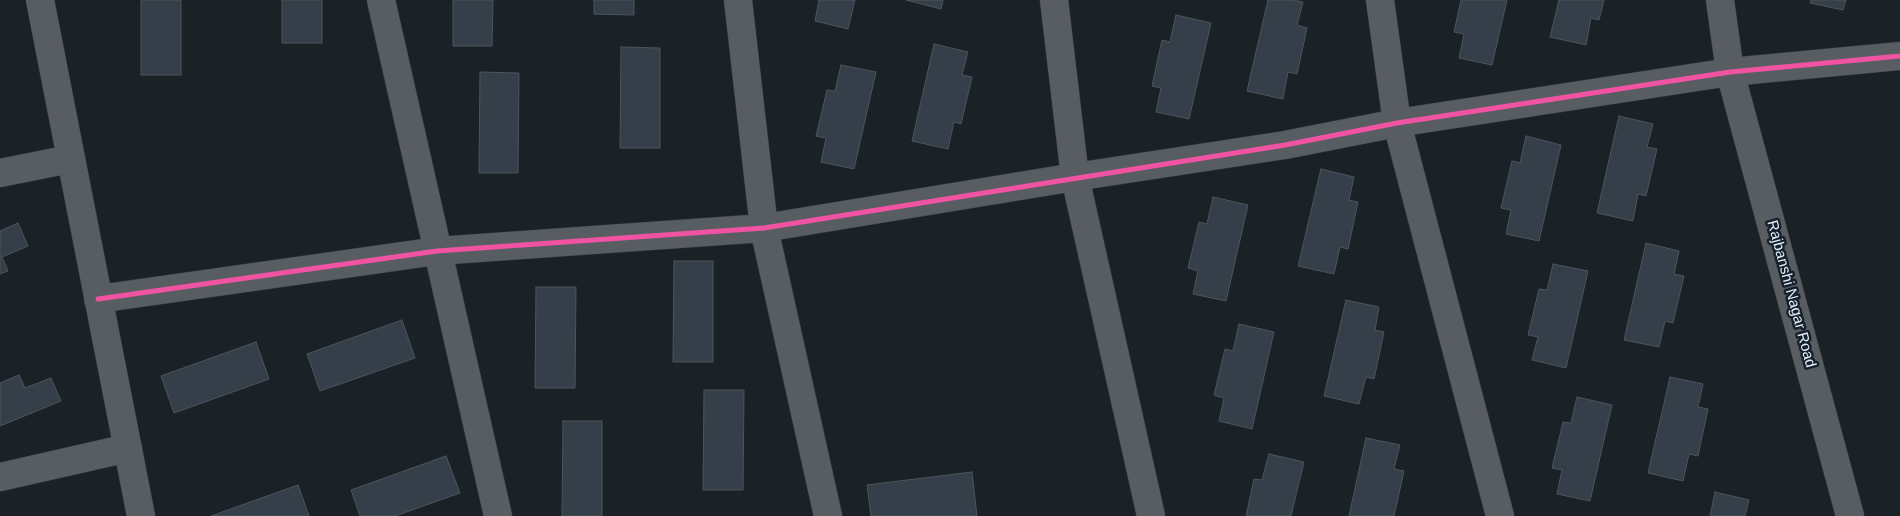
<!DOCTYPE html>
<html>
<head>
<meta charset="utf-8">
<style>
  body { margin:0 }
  canvas { display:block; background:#1a2127 }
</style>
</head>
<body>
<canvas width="1900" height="516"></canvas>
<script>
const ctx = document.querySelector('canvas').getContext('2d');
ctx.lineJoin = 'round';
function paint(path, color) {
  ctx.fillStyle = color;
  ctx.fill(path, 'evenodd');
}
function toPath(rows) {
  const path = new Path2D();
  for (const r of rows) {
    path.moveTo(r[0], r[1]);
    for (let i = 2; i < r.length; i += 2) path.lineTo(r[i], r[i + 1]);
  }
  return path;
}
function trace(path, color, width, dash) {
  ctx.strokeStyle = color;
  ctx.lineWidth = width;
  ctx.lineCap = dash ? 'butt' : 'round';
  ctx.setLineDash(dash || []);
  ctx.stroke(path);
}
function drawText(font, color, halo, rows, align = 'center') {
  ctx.font = font + ' Arial,sans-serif';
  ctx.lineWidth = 5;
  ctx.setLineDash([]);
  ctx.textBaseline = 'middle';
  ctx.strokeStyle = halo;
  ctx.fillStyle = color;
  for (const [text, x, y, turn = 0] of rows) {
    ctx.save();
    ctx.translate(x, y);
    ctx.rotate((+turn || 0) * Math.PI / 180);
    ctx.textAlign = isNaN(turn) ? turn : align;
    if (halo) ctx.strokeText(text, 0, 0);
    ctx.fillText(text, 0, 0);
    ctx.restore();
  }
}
const building = toPath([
  [141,0,181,0,181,75,141,75,141,0],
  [282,0,322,0,322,43,282,43,282,0],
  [453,0,493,0,492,46,453,46,453,0],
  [594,0,634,0,634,15,594,14,594,0],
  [819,0,855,0,848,29,815,21,819,0],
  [906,0,943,0,941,9,906,0],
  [1268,0,1293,0,1303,2,1297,25,1307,28,1297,74,1288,72,1283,99,1247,91,1268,0],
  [1461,0,1507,0,1492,65,1459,58,1464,34,1454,32,1461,0],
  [1559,0,1604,0,1599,20,1591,18,1586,45,1550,37,1559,0],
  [1811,0,1846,0,1843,10,1810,3,1811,0],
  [1176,15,1211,23,1189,119,1156,112,1161,88,1152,86,1162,40,1170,42,1176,15],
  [934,44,968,52,962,75,972,77,961,124,954,122,948,149,912,141,934,44],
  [621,47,660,48,660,148,620,148,621,47],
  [841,65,876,72,854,169,821,162,826,138,816,136,827,90,835,91,841,65],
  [480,72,519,73,518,173,479,173,480,72],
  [1619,116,1653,124,1647,147,1657,149,1646,196,1638,194,1633,221,1597,213,1619,116],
  [1526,136,1561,145,1539,241,1506,234,1511,210,1501,208,1512,161,1520,163,1526,136],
  [1321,169,1354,177,1349,200,1358,202,1348,249,1340,247,1334,274,1298,266,1321,169],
  [1213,197,1248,205,1226,301,1193,294,1198,271,1188,268,1199,222,1207,224,1213,197],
  [18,223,28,246,2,257,8,271,0,274,0,231,18,223],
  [1646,243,1679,251,1674,274,1684,276,1673,323,1665,321,1659,347,1624,340,1646,243],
  [674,261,713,261,713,362,673,362,674,261],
  [1553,264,1588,271,1566,368,1532,360,1538,337,1528,335,1539,289,1547,290,1553,264],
  [536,287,576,287,575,388,535,388,536,287],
  [1346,300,1379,307,1375,330,1384,332,1374,379,1366,377,1359,404,1324,396,1346,300],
  [402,320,415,358,320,391,307,354,402,320],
  [1239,324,1274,332,1252,429,1219,421,1224,398,1214,395,1225,349,1233,351,1239,324],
  [256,342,269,379,174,413,161,376,256,342],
  [19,375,25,388,51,378,61,401,0,426,0,383,19,375],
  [1670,377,1703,384,1698,407,1708,409,1698,456,1689,454,1683,481,1648,473,1670,377],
  [704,390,744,390,743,490,703,490,704,390],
  [1577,397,1612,405,1590,501,1557,494,1562,470,1552,468,1563,422,1571,423,1577,397],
  [563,421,602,421,602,516,562,516,563,421],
  [1366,438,1400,445,1394,469,1404,471,1394,516,1349,516,1366,438],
  [1269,454,1304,462,1291,516,1246,516,1254,479,1262,480,1269,454],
  [446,456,460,493,395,516,360,516,351,490,446,456],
  [972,472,977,516,871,516,867,485,972,472],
  [298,485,309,516,211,516,298,485],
  [1715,492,1749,500,1745,516,1710,516,1715,492]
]);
paint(building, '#353f49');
trace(building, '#4e545a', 1);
const minor = toPath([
  [40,0,141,516],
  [381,0,498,516],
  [738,0,764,228,828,516],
  [1380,0,1397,123,1500,516],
  [1720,0,1730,72,1900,56],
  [0,173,70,159],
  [98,299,437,251,764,228,1075,177,1151,516],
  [0,477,128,448]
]);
const tertiary = toPath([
  [1054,0,1075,177,1285,145,1397,123,1730,72,1850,516]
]);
trace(minor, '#373c41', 29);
trace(tertiary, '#373c41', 29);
trace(minor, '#585d62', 28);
trace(tertiary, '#585d62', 28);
trace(toPath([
  [98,299,437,251,764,228,1285,145,1397,123,1730,72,1900,56]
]), '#f153a3', 5);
drawText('15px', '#e7eff7', '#15212c', [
  ["Rajbanshi Nagar Road",1791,294,75]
]);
</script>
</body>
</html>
